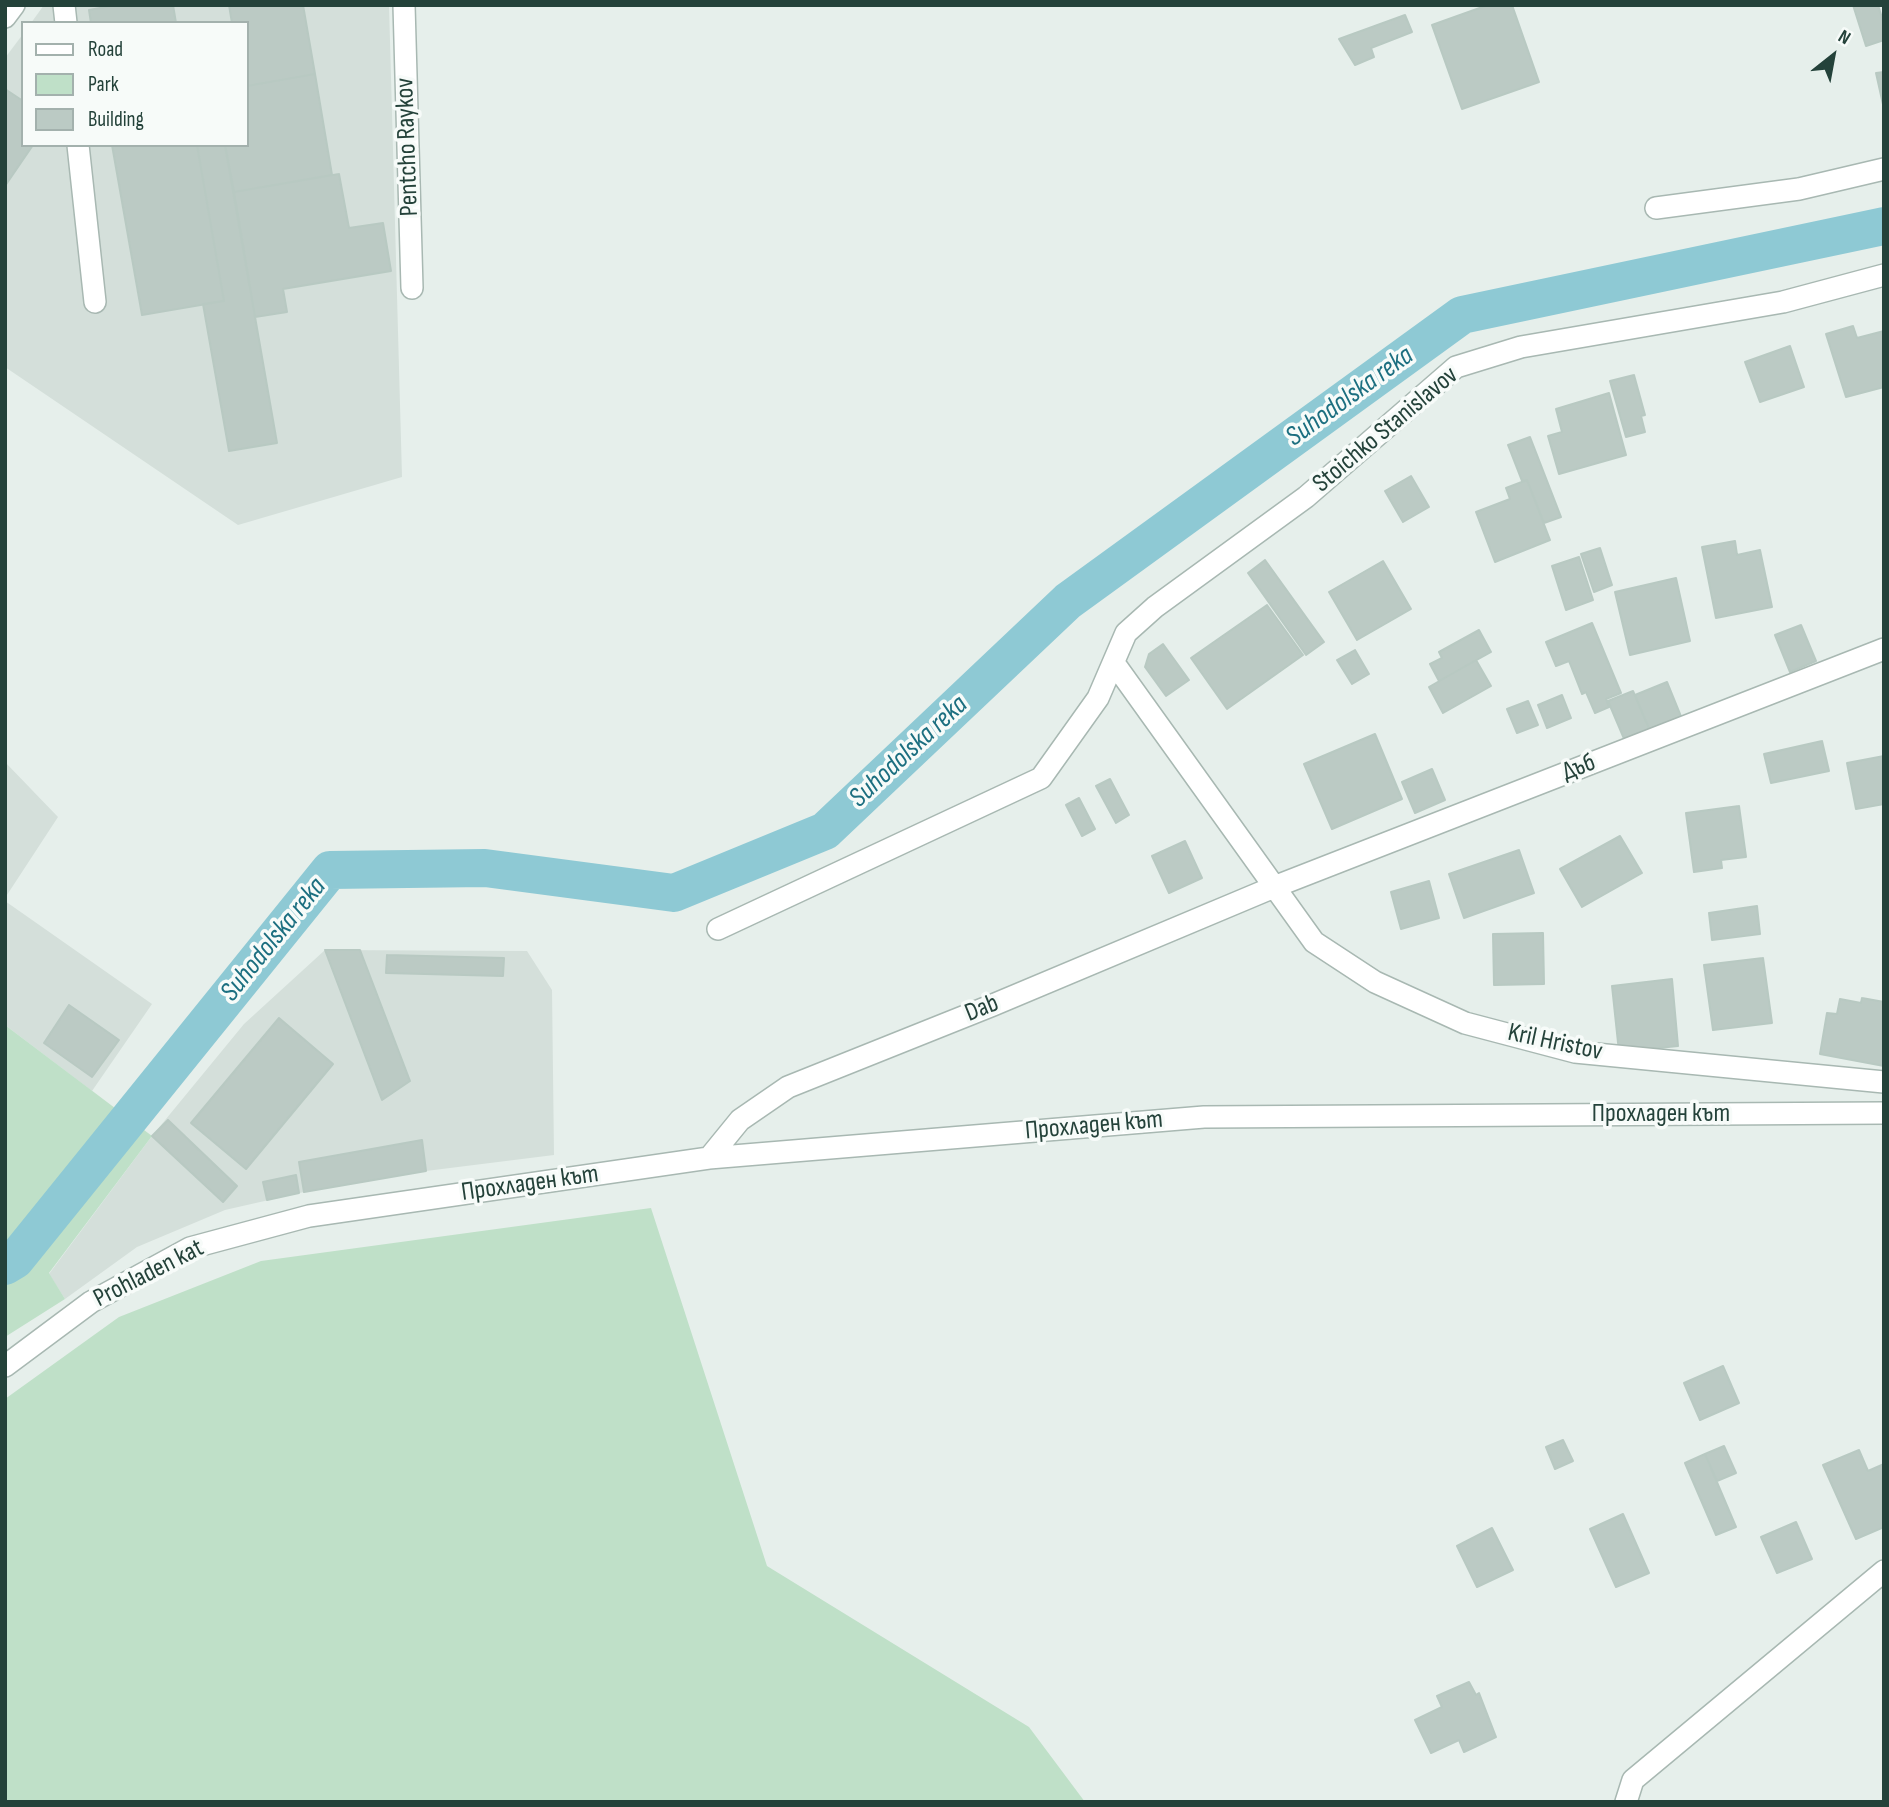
<!DOCTYPE html>
<html>
<head>
<meta charset="utf-8">
<style>
  body { margin:0 }
  #map { position:relative; width:1889px; height:1807px; overflow:hidden; background:#e6efeb; font-family:"Sofia Sans Condensed",sans-serif }
  canvas { display:block }
  .frame { position:absolute; inset:0; border:7px solid #24423a; pointer-events:none }
  .legend { position:absolute; left:21px; top:21px; width:228px; height:126px; box-sizing:border-box; background:#f7fbf9; border:2px solid #a3b1ad; margin:0; padding:9px 12px; list-style:none; font-size:21px; color:#24423a }
  .legend li { display:flex; align-items:center; gap:14px; height:35px }
  .legend b { width:35px; border:2px solid #a3b1ad }
  .north { position:absolute; left:1798px; top:21px; width:70px; height:70px; -webkit-text-stroke:5px #f7fbf9; paint-order:stroke; rotate:31deg; font-size:19px; font-weight:700; line-height:28px; text-align:center; color:#24423a }
  .north::after { content:''; display:block; margin:auto; width:24px; height:32px; background:#24423a; clip-path:polygon(50% 0,100% 100%,50% 72%,0 100%) }
</style>
</head>
<body>
<div id="map">
<canvas width="1889" height="1807"></canvas>
<div class="frame"></div>
<ul class="legend">
<li><b style="height:9px;background:#fff"></b>Road</li>
<li><b style="height:19px;background:#bfe0c8"></b>Park</li>
<li><b style="height:19px;background:#bbcac4"></b>Building</li>
</ul>
<div class="north">N</div>
</div>
<script>
const ctx = document.querySelector('canvas').getContext('2d');
ctx.lineJoin = 'round';
function paint(path, color) {
  ctx.fillStyle = color;
  ctx.fill(path, 'evenodd');
}
function toPath(rows) {
  const path = new Path2D();
  for (const r of rows) {
    path.moveTo(r[0], r[1]);
    for (let i = 2; i < r.length; i += 2) path.lineTo(r[i], r[i + 1]);
  }
  return path;
}
function trace(path, color, width, dash) {
  ctx.strokeStyle = color;
  ctx.lineWidth = width;
  ctx.lineCap = dash ? 'butt' : 'round';
  ctx.setLineDash(dash || []);
  ctx.stroke(path);
}
function drawText(font, color, halo, rows, align = 'center') {
  ctx.font = font + ' "Sofia Sans Condensed",sans-serif';
  ctx.lineWidth = 7;
  ctx.setLineDash([]);
  ctx.textBaseline = 'middle';
  ctx.strokeStyle = halo;
  ctx.fillStyle = color;
  for (const [text, x, y, turn = 0] of rows) {
    ctx.save();
    ctx.translate(x, y);
    ctx.rotate((+turn || 0) * Math.PI / 180);
    ctx.textAlign = isNaN(turn) ? turn : align;
    if (halo) ctx.strokeText(text, 0, 0);
    ctx.fillText(text, 0, 0);
    ctx.restore();
  }
}
paint(toPath([
  [44,5,389,5,402,477,238,525,5,367,5,58,23,34,23,145,247,145,247,23,31,23],
  [5,762,58,817,5,898],
  [5,901,152,1004,92,1091,5,1025],
  [325,950,527,951,552,990,554,1155,426,1171,304,1192,225,1210,137,1247,65,1299,49,1274,152,1136,244,1024]
]), '#d4dfda');
paint(toPath([
  [5,1025,152,1136,49,1273,65,1299,5,1337],
  [651,1208,767,1566,1029,1727,1085,1802,5,1802,5,1399,119,1317,261,1261]
]), '#bfe0c8');
trace(toPath([
  [5,1266,15,1260,330,870,485,868,674,893,825,831,1068,601,1462,315,1884,226]
]), '#8ec9d4', 38);
const building = toPath([
  [116,5,173,5,176,23,91,23,89,10,116,5],
  [229,5,303,5,315,74,247,86,247,23,232,23,229,5],
  [1488,5,1512,5,1539,82,1462,109,1432,25,1488,5],
  [1853,5,1878,5,1884,24,1884,40,1866,46,1853,5],
  [1405,15,1412,32,1371,48,1374,57,1355,65,1339,39,1405,15],
  [1884,72,1884,109,1876,73,1884,72],
  [315,74,332,175,234,192,225,145,247,145,247,86,315,74],
  [5,89,23,101,23,145,33,145,5,186,5,89],
  [112,145,197,145,224,301,142,315,112,145],
  [197,145,225,145,277,443,229,451,203,304,224,301,197,145],
  [339,174,349,228,383,223,391,271,283,289,287,312,255,317,234,192,339,174],
  [1853,326,1857,338,1884,331,1884,387,1846,397,1826,334,1853,326],
  [1790,346,1804,387,1760,402,1745,362,1790,346],
  [1634,375,1645,415,1641,416,1645,432,1626,437,1610,381,1634,375],
  [1609,393,1626,455,1559,474,1548,436,1562,432,1556,409,1609,393],
  [1530,437,1561,517,1544,523,1527,480,1522,481,1508,445,1530,437],
  [1411,476,1429,507,1403,522,1385,491,1411,476],
  [1527,480,1550,540,1495,562,1476,512,1510,499,1506,488,1527,480],
  [1735,541,1737,555,1760,550,1772,607,1716,618,1702,547,1735,541],
  [1600,548,1612,585,1594,592,1581,554,1600,548],
  [1579,557,1593,600,1566,610,1552,566,1579,557],
  [1265,560,1324,642,1306,655,1248,573,1265,560],
  [1383,561,1411,609,1357,640,1329,592,1383,561],
  [1676,578,1690,641,1630,655,1615,592,1676,578],
  [1267,605,1303,655,1227,709,1191,658,1267,605],
  [1592,623,1621,693,1606,699,1609,707,1595,713,1586,692,1582,694,1569,661,1556,666,1546,642,1592,623],
  [1801,625,1816,661,1790,672,1775,635,1801,625],
  [1479,630,1491,652,1439,681,1430,664,1442,658,1439,652,1479,630],
  [1163,644,1189,680,1166,696,1145,667,1149,654,1163,644],
  [1355,650,1369,674,1352,684,1337,660,1355,650],
  [1476,660,1491,686,1443,713,1429,687,1476,660],
  [1667,682,1682,719,1650,731,1635,695,1667,682],
  [1633,691,1650,731,1625,741,1608,701,1633,691],
  [1562,695,1571,718,1547,728,1538,705,1562,695],
  [1528,701,1538,725,1517,733,1507,709,1528,701],
  [1375,734,1402,799,1332,829,1304,764,1375,734],
  [1822,741,1829,771,1771,783,1764,754,1822,741],
  [1884,756,1884,804,1856,809,1847,763,1884,756],
  [1432,769,1445,800,1415,813,1402,782,1432,769],
  [1110,779,1129,815,1116,823,1096,786,1110,779],
  [1079,798,1095,829,1082,836,1066,805,1079,798],
  [1739,806,1746,857,1721,860,1722,868,1694,872,1686,813,1739,806],
  [1620,836,1642,873,1582,907,1560,869,1620,836],
  [1185,841,1202,878,1169,893,1152,856,1185,841],
  [1519,850,1534,893,1464,918,1449,874,1519,850],
  [1429,881,1439,918,1401,929,1391,892,1429,881],
  [1757,906,1760,934,1712,940,1709,913,1757,906],
  [1543,933,1544,984,1494,985,1493,934,1543,933],
  [325,950,360,950,410,1081,382,1100,325,950],
  [387,955,504,958,503,976,386,973,387,955],
  [1763,958,1772,1023,1713,1030,1704,965,1763,958],
  [1672,979,1678,1046,1619,1052,1612,986,1672,979],
  [1862,998,1884,1002,1884,1066,1820,1054,1827,1013,1837,1014,1840,999,1861,1003,1862,998],
  [69,1005,119,1040,92,1077,44,1043,69,1005],
  [279,1018,333,1064,246,1169,191,1123,279,1018],
  [168,1120,237,1186,223,1202,152,1136,168,1120],
  [422,1140,426,1171,304,1192,299,1162,422,1140],
  [296,1175,299,1193,267,1200,263,1182,296,1175],
  [1723,1366,1739,1403,1700,1420,1684,1383,1723,1366],
  [1563,1440,1573,1461,1555,1469,1546,1447,1563,1440],
  [1724,1446,1736,1473,1717,1481,1705,1454,1724,1446],
  [1859,1450,1868,1471,1884,1464,1884,1527,1856,1539,1823,1465,1859,1450],
  [1705,1454,1736,1527,1716,1535,1685,1463,1705,1454],
  [1623,1514,1649,1573,1616,1587,1590,1529,1623,1514],
  [1796,1522,1812,1559,1777,1573,1761,1537,1796,1522],
  [1492,1528,1513,1570,1477,1587,1457,1546,1492,1528],
  [1469,1682,1476,1695,1479,1693,1496,1737,1464,1752,1459,1740,1431,1753,1415,1720,1442,1707,1437,1696,1469,1682]
]);
paint(building, '#bbcac4');
trace(building, '#b8c9c2', 2);
const minor = toPath([
  [64,5,66,23],
  [404,5,412,288],
  [5,17,14,5],
  [78,145,95,302],
  [1656,208,1799,189,1884,169],
  [1114,663,1314,942,1375,982,1465,1023,1575,1052,1884,1082],
  [718,929,1041,778,1098,698,1126,633,1155,607,1306,497,1456,367,1521,347,1783,302,1884,275],
  [709,1158,740,1120,788,1087,993,1005,1274,887,1884,649],
  [5,1366,91,1302,190,1248,309,1216,709,1158,1204,1117,1884,1113],
  [1626,1802,1633,1780,1884,1571]
]);
trace(minor, '#a8b8b2', 24);
trace(minor, '#fff', 21);
drawText('26px', '#24423a', '#f7fbf9', [
  ["Pentcho Raykov",408,147,-92],
  ["Stoichko Stanislavov",1386,430,-40],
  ["Дъб",1579,768,-21],
  ["Dab",982,1009,-22],
  ["Kril Hristov",1555,1043,12],
  ["Прохладен кът",1661,1114],
  ["Прохладен кът",1094,1126,-5],
  ["Прохладен кът",530,1184,-8],
  ["Prohladen kat",149,1274,-27]
]);
drawText('italic 28px', '#1c6f80', '#f7fbf9', [
  ["Suhodolska reka",1350,397,-36],
  ["Suhodolska reka",909,752,-43],
  ["Suhodolska reka",274,940,-51]
]);
</script>
</body>
</html>
